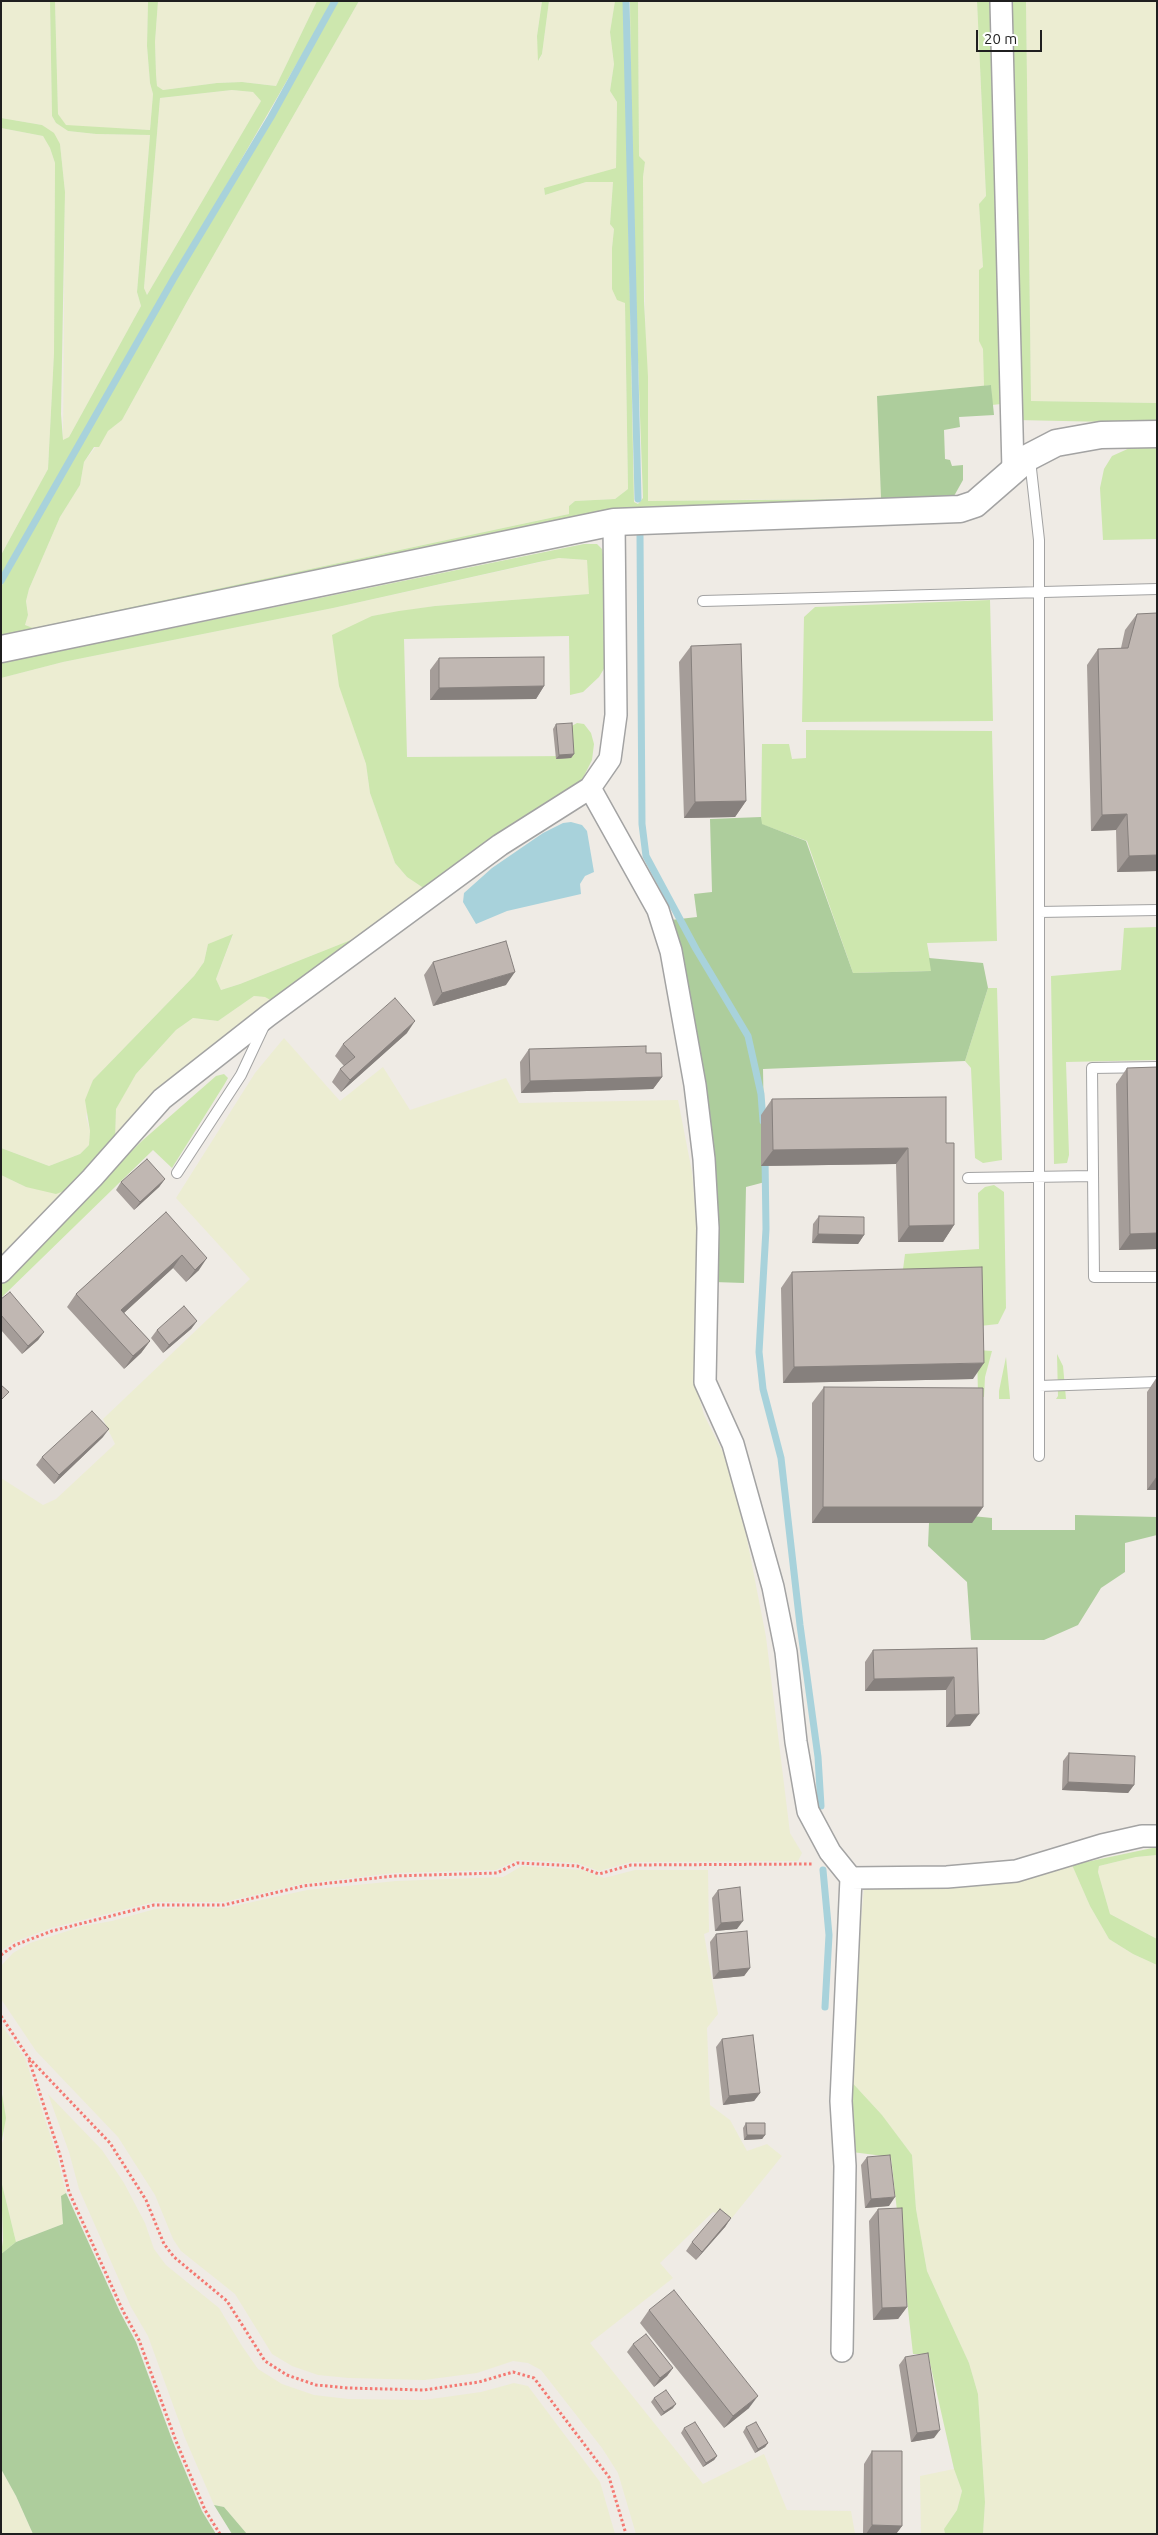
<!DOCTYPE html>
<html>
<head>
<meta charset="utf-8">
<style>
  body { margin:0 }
  #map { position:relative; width:1158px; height:2535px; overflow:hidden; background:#efebe5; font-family:Ubuntu,sans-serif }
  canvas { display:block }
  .frame { position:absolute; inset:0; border:2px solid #1f1f1f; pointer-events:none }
  .scale { position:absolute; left:976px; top:30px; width:66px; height:22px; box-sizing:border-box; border:2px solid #1f1f1f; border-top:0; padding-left:6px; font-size:15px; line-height:18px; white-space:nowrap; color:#1f1f1f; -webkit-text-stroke:4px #fff; paint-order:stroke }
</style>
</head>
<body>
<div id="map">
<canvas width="1158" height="2535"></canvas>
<div class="frame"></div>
<div class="scale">20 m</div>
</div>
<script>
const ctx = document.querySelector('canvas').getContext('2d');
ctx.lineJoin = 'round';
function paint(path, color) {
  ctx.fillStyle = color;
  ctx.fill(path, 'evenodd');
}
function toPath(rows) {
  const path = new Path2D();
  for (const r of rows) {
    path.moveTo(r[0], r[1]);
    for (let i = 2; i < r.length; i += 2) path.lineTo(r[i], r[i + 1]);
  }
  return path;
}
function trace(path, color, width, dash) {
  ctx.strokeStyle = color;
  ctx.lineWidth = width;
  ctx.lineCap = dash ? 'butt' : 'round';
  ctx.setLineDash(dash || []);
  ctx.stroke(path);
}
paint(toPath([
  [1,1,50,1,52,116,56,123,68,131,96,134,150,135,137,292,141,306,69,437,63,441,65,192,60,144,42,125,1,118],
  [55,1,148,1,147,46,150,83,153,94,150,130,66,126,58,114],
  [158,1,317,1,276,86,242,82,217,83,163,90,157,86,156,74,155,42],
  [359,1,542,1,537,36,539,61,542,54,549,1,615,1,610,32,614,64,610,91,617,102,616,168,544,189,545,195,586,182,613,182,610,224,614,229,612,248,625,302,628,489,615,499,575,501,569,506,569,514,33,628,25,625,28,615,26,601,29,589,60,517,80,485,84,462,108,431,122,420,188,300],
  [638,1,977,1,986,196,979,204,983,267,984,386,878,396,881,498,648,501,643,177,645,162,639,156],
  [1026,1,1157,1,1157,403,1031,401],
  [232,90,253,92,261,101,147,295,144,288,160,98],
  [1,128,43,136,50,148,55,163,54,353,48,469,1,555],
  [559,558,587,560,590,594,435,606,372,616,355,732,366,764,370,793,395,863,407,877,425,889,356,938,240,984,221,990,216,979,233,935,208,944,204,962,194,976,93,1080,86,1117,90,1131,89,1145,80,1154,49,1166,1,1148,1,678,63,662,333,608],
  [254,996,265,997,272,1001,115,1142,116,1109,125,1092,136,1074,176,1030,193,1018,218,1021],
  [284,1038,340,1101,383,1067,410,1110,506,1078,519,1103,678,1100,692,1172,697,1227,694,1379,704,1415,727,1460,739,1498,766,1637,790,1833,802,1853,798,1861,631,1862,599,1871,577,1863,517,1860,496,1870,394,1873,302,1884,224,1902,154,1902,51,1928,14,1942,1,1951,1,1478,43,1505,56,1499,115,1444,103,1419,250,1279,176,1198,255,1073],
  [1,1175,26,1187,75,1187,1,1256],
  [1157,1855,1157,1939,1110,1914,1098,1872,1099,1866,1136,1857],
  [1072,1865,1090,1906,1109,1939,1133,1954,1157,1965,1157,2534,983,2534,985,2502,978,2394,969,2363,927,2271,916,2209,912,2155,882,2115,847,2077,864,1887],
  [522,1866,583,1870,604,1878,635,1870,708,1870,709,1932,704,1934,718,2014,707,2028,710,2105,730,2120,747,2151,767,2144,782,2156,731,2219,713,2212,660,2263,673,2278,590,2343,703,2484,764,2454,787,2510,851,2511,855,2534,636,2534,618,2473,602,2448,541,2370,528,2363,513,2361,477,2373,424,2380,349,2378,318,2375,292,2366,272,2354,235,2294,181,2251,173,2239,155,2195,118,2137,36,2051,1,1999,1,1966,13,1953,30,1943,83,1926,112,1921,155,1909,186,1907,225,1908,307,1890,396,1881,503,1877],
  [1,2024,25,2058,57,2156,66,2193,61,2197,63,2224,16,2242,1,2180,1,2145,4,2138],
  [48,2094,102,2150,124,2183,145,2223,154,2249,166,2265,219,2308,242,2346,258,2369,282,2384,314,2395,348,2399,424,2400,481,2392,514,2383,528,2386,600,2482,615,2534,247,2534,224,2507,214,2505,185,2438,148,2336,131,2307,79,2189,69,2152],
  [1,2469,16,2496,33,2534,1,2534],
  [954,2469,962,2491,957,2510,944,2529,945,2534,921,2534,920,2476]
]), '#ecedd2');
paint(toPath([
  [50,1,55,1,58,114,66,125,150,130,153,94,150,83,147,46,148,1,158,1,155,42,156,74,157,86,163,90,217,83,242,82,276,86,317,1,333,1,1,575,1,555,48,469,54,353,55,163,50,148,43,136,1,128,1,118,42,125,54,133,60,144,65,192,61,414,63,440,69,437,141,306,137,292,150,135,96,134,68,131,56,123,52,116],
  [232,90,253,92,261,101,147,295,144,288,160,98],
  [337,1,359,1,188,300,122,420,108,431,99,447,94,447,84,462,80,485,60,517,29,589,26,601,28,615,25,625,33,628,569,514,569,506,575,501,615,499,628,489,625,303,617,300,612,289,612,248,614,229,610,224,613,182,586,182,545,195,544,188,616,168,617,102,610,91,614,64,610,32,615,1,624,1,634,502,638,504,643,498,632,195,630,1,638,1,639,156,645,162,643,177,644,301,648,377,648,501,952,498,639,514,1,644,1,587,176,278,273,118],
  [542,1,549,1,542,54,538,61,537,36],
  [977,1,991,1,1001,404,992,405,991,385,984,386,983,349,979,341,979,270,983,267,979,204,986,196],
  [1007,1,1026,1,1031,401,1157,403,1157,423,1016,420],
  [1132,447,1157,448,1157,539,1103,540,1100,488,1104,469,1112,456],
  [584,544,597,544,602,549,606,571,605,667,599,677,583,692,570,695,569,636,404,639,407,757,571,756,570,727,577,723,584,724,591,733,594,744,592,760,582,780,571,793,425,889,407,877,395,863,370,793,366,764,339,686,332,635,372,616,399,611,435,606,589,594,587,560,559,558,539,562,333,608,63,662,1,678,1,663],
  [990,600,993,721,802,722,804,617,815,607],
  [806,730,992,731,997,941,927,943,932,971,853,973,807,841,761,824,762,744,789,744,792,759,806,758],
  [1157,927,1157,1060,1066,1062,1069,1155,1067,1163,1054,1164,1051,976,1121,970,1124,928],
  [233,934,216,979,221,990,240,984,356,938,272,1001,265,997,254,996,218,1021,193,1018,176,1030,136,1074,116,1109,115,1142,75,1187,56,1194,26,1187,1,1175,1,1148,49,1166,80,1154,89,1145,90,1131,85,1100,93,1080,194,976,204,962,208,944],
  [988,988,997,988,1002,1160,983,1163,975,1158,971,1068,965,1061],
  [224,1074,228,1078,224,1085,172,1168,153,1150,1,1298,1,1280,55,1225,143,1140,216,1076],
  [994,1185,1004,1192,1006,1308,998,1324,980,1326,902,1277,905,1254,979,1249,978,1193,985,1187],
  [977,1350,992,1351,985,1377,984,1397,978,1396],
  [1057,1354,1063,1366,1066,1399,1056,1399,1058,1396],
  [1006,1357,1010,1399,999,1399,999,1391],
  [1157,1847,1157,1855,1136,1857,1099,1866,1098,1872,1110,1914,1157,1939,1157,1965,1133,1954,1109,1939,1090,1906,1072,1865],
  [847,2077,882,2115,912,2155,916,2209,927,2271,969,2363,978,2394,985,2502,983,2534,945,2534,944,2529,957,2510,962,2491,954,2469,928,2354,913,2354,891,2157,852,2152],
  [1,2088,6,2118,1,2145],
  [1,2180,16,2242,1,2254,3,2240]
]), '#cde7ae');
paint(toPath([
  [991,385,994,415,959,417,960,427,944,430,945,459,950,460,952,466,963,465,963,480,954,496,952,498,881,498,877,396],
  [761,817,762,824,806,841,853,973,931,971,929,958,983,963,988,988,965,1061,763,1069,765,1182,746,1187,744,1283,714,1282,671,920,697,917,694,894,712,892,710,819],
  [1075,1515,1157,1517,1157,1535,1125,1543,1125,1572,1101,1588,1078,1625,1044,1640,971,1640,967,1582,928,1546,929,1523,972,1516,992,1518,992,1530,1075,1530],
  [66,2193,120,2312,136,2342,173,2442,202,2511,216,2534,33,2534,16,2496,1,2469,1,2254,16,2242,63,2224,61,2196],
  [214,2505,224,2507,247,2534,232,2534]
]), '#adcd9c');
paint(toPath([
  [571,822,582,825,587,831,594,872,585,876,580,884,581,894,507,911,476,924,463,902,464,893,492,868,543,833,563,823]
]), '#a8d2db');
trace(toPath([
  [626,1,638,499],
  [640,535,642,824,646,856,696,949,748,1036,761,1094,763,1121],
  [1,581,174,278,271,117,335,1],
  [765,1157,766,1229,759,1352,763,1389,781,1458,800,1625,818,1757,821,1806],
  [823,1870,829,1935,825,2007]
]), '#a8d2db', 7);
const service = toPath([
  [1030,460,1039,540,1039,1456],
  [703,601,1157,589],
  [1039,912,1157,910],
  [1157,1067,1092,1068,1094,1277,1157,1277],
  [177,1173,241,1075,264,1026],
  [968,1178,1093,1176],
  [1039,1386,1157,1382]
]);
const minor = toPath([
  [1001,1,1013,470],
  [590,788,658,910,671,951,695,1085,704,1159,708,1228,705,1382,733,1444,773,1587,786,1652,796,1742,808,1811,830,1852,851,1878,841,2101,845,2166,842,2351],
  [1,1272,92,1178,162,1099,269,1015,500,845,590,788,610,759,616,715,614,522],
  [851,1878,947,1877,1016,1871,1102,1845,1142,1836,1157,1836]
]);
const tertiary = toPath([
  [1,649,614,522,960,509,975,504,1029,457,1056,443,1101,435,1157,434]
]);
trace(service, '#a3a3a3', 12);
trace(minor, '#a3a3a3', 24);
trace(tertiary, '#a3a3a3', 29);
trace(toPath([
  [1,1955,15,1945,52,1931,154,1905,224,1905,303,1886,394,1876,497,1873,517,1863,577,1866,599,1874,631,1865,813,1864],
  [1,2016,28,2057,110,2143,146,2200,164,2244,174,2257,227,2301,265,2361,287,2375,316,2385,348,2388,424,2390,479,2382,513,2372,534,2378,609,2477,626,2534],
  [29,2060,60,2155,69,2192,123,2311,139,2340,176,2441,205,2510,220,2534]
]), '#f47972', 3, [2.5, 2.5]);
trace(service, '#fff', 10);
trace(minor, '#fff', 21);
trace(tertiary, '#fff', 26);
paint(toPath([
  [1137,614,1157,871,1117,872,1116,830,1091,831,1087,665,1098,649,1121,648,1125,630],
  [691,646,746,801,735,817,684,818,679,662],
  [439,658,544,686,536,699,430,700,430,670],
  [556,724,574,754,571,758,556,759,553,729],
  [433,962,506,985,433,1006,424,975],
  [407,1033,341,1092,332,1082,340,1069,344,1066,335,1056,343,1044],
  [529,1049,646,1053,662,1077,653,1089,521,1093,520,1062],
  [1157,1067,1157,1249,1119,1250,1116,1084,1127,1068],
  [772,1099,946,1143,954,1225,943,1242,898,1242,896,1164,761,1166,761,1115],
  [165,1179,159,1187,134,1210,116,1190,121,1182],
  [166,1212,199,1270,186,1282,173,1268,124,1313,150,1341,141,1353,124,1369,67,1307,76,1294],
  [819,1216,864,1235,858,1244,812,1243,813,1224],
  [792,1272,973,1379,783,1383,781,1288],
  [1,1299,44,1332,38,1340,22,1354,1,1330],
  [197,1321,191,1329,163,1353,151,1338,157,1330],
  [1157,1377,1157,1490,1147,1490,1147,1392],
  [824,1387,983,1507,972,1523,812,1523,812,1403],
  [103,1437,54,1484,36,1465,42,1457],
  [977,1648,970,1726,946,1727,946,1690,865,1691,865,1662,873,1650],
  [1069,1753,1134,1785,1128,1793,1062,1790,1063,1761],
  [718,1890,737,1929,715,1931,712,1898],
  [716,1934,750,1968,744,1976,713,1979,710,1942],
  [722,2039,760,2093,754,2101,723,2105,716,2047],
  [746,2123,765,2135,762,2139,744,2140,743,2128],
  [867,2157,889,2206,865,2208,861,2165],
  [878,2209,907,2307,898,2319,873,2320,869,2221],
  [731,2218,725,2227,696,2260,686,2251,692,2242],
  [649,2310,749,2408,724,2428,640,2323],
  [633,2344,673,2368,667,2376,654,2387,627,2352],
  [905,2357,934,2438,911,2442,899,2365],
  [654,2398,673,2408,661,2416,651,2402],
  [746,2427,768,2443,765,2447,755,2453,743,2432],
  [684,2428,717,2456,714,2460,703,2467,681,2433],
  [872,2451,902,2526,896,2534,863,2534,864,2464]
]), '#a59d99');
paint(toPath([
  [544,686,536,699,430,700,439,688],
  [574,754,571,758,556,759,559,755],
  [746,801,735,817,684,818,695,802],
  [1127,814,1116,830,1091,831,1102,815],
  [1157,855,1157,871,1117,872,1129,856],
  [515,972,506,985,433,1006,442,993],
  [415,1021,407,1033,341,1092,350,1080],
  [662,1077,653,1089,521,1093,530,1081],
  [908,1148,896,1164,761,1166,773,1150],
  [165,1179,159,1187,134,1210,140,1202],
  [954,1225,943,1242,898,1242,909,1226],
  [1157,1233,1157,1249,1119,1250,1130,1234],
  [818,1234,864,1235,858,1244,812,1243],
  [182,1255,173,1268,113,1323,121,1310],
  [207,1258,199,1270,186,1282,195,1270],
  [197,1321,191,1329,163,1353,169,1345],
  [44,1332,38,1340,22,1354,28,1346],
  [150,1341,141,1353,124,1369,133,1356],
  [984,1363,973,1379,783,1383,794,1367],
  [109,1429,103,1437,54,1484,59,1475],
  [1157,1476,1157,1490,1147,1490],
  [823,1507,983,1507,972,1523,812,1523],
  [954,1677,946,1690,865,1691,874,1679],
  [979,1714,970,1726,946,1727,955,1715],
  [1068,1782,1134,1785,1128,1793,1062,1790],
  [743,1921,737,1929,715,1931,721,1923],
  [750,1968,744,1976,713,1979,719,1971],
  [760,2093,754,2101,723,2105,729,2096],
  [747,2135,765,2135,762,2139,744,2140],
  [895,2197,889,2206,865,2208,871,2199],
  [731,2218,725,2227,696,2260,702,2252],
  [907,2307,898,2319,873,2320,882,2308],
  [673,2368,667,2376,654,2387,660,2378],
  [758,2396,749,2408,724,2428,733,2416],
  [676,2404,673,2408,661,2416,664,2412],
  [940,2430,934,2438,911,2442,917,2433],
  [768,2443,765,2447,755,2453,758,2449],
  [717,2456,714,2460,703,2467,706,2463],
  [872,2525,902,2526,896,2534,866,2534]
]), '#86807d');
const building = toPath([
  [1157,613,1157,855,1129,856,1127,814,1102,815,1098,649,1128,648,1137,614,1157,613],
  [741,644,746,801,695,802,691,646,741,644],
  [544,657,544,686,439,688,439,658,544,657],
  [572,723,574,754,559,755,556,724,572,723],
  [506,941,515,972,442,993,433,962,506,941],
  [395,998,415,1021,350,1080,340,1069,355,1057,343,1044,395,998],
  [646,1046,646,1053,661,1053,662,1077,530,1081,529,1049,646,1046],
  [1157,1067,1157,1233,1130,1234,1127,1068,1157,1067],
  [946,1097,946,1143,954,1143,954,1225,909,1226,908,1148,773,1150,772,1099,946,1097],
  [147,1159,165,1179,140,1202,121,1182,147,1159],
  [166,1212,207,1258,195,1270,182,1255,121,1310,150,1341,133,1356,76,1294,166,1212],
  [819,1216,864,1217,864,1235,818,1234,819,1216],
  [982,1267,984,1363,794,1367,792,1272,982,1267],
  [10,1292,44,1332,28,1346,1,1315,1,1299,10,1292],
  [184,1306,197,1321,169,1345,157,1330,184,1306],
  [1,1385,9,1392,1,1400,1,1385],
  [824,1387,983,1388,983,1507,823,1507,824,1387],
  [92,1411,109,1429,59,1475,42,1457,92,1411],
  [977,1648,979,1714,955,1715,954,1677,874,1679,873,1650,977,1648],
  [1069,1753,1135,1756,1134,1785,1068,1782,1069,1753],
  [740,1887,743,1921,721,1923,718,1890,740,1887],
  [747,1931,750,1968,719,1971,716,1934,747,1931],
  [753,2035,760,2093,729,2096,722,2039,753,2035],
  [746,2123,765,2123,765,2135,747,2135,746,2123],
  [890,2155,895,2197,871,2199,867,2157,890,2155],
  [902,2208,907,2307,882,2308,878,2209,902,2208],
  [720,2209,731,2218,702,2252,692,2242,720,2209],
  [674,2290,758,2396,733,2416,649,2310,674,2290],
  [646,2334,673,2368,660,2378,633,2344,646,2334],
  [928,2353,940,2430,917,2433,905,2357,928,2353],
  [666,2390,676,2404,664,2412,654,2398,666,2390],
  [695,2422,717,2456,706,2463,684,2428,695,2422],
  [756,2422,768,2443,758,2449,746,2427,756,2422],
  [872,2451,902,2451,902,2526,872,2525,872,2451]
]);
paint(building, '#c0b7b2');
trace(building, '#86807d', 1);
</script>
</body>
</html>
